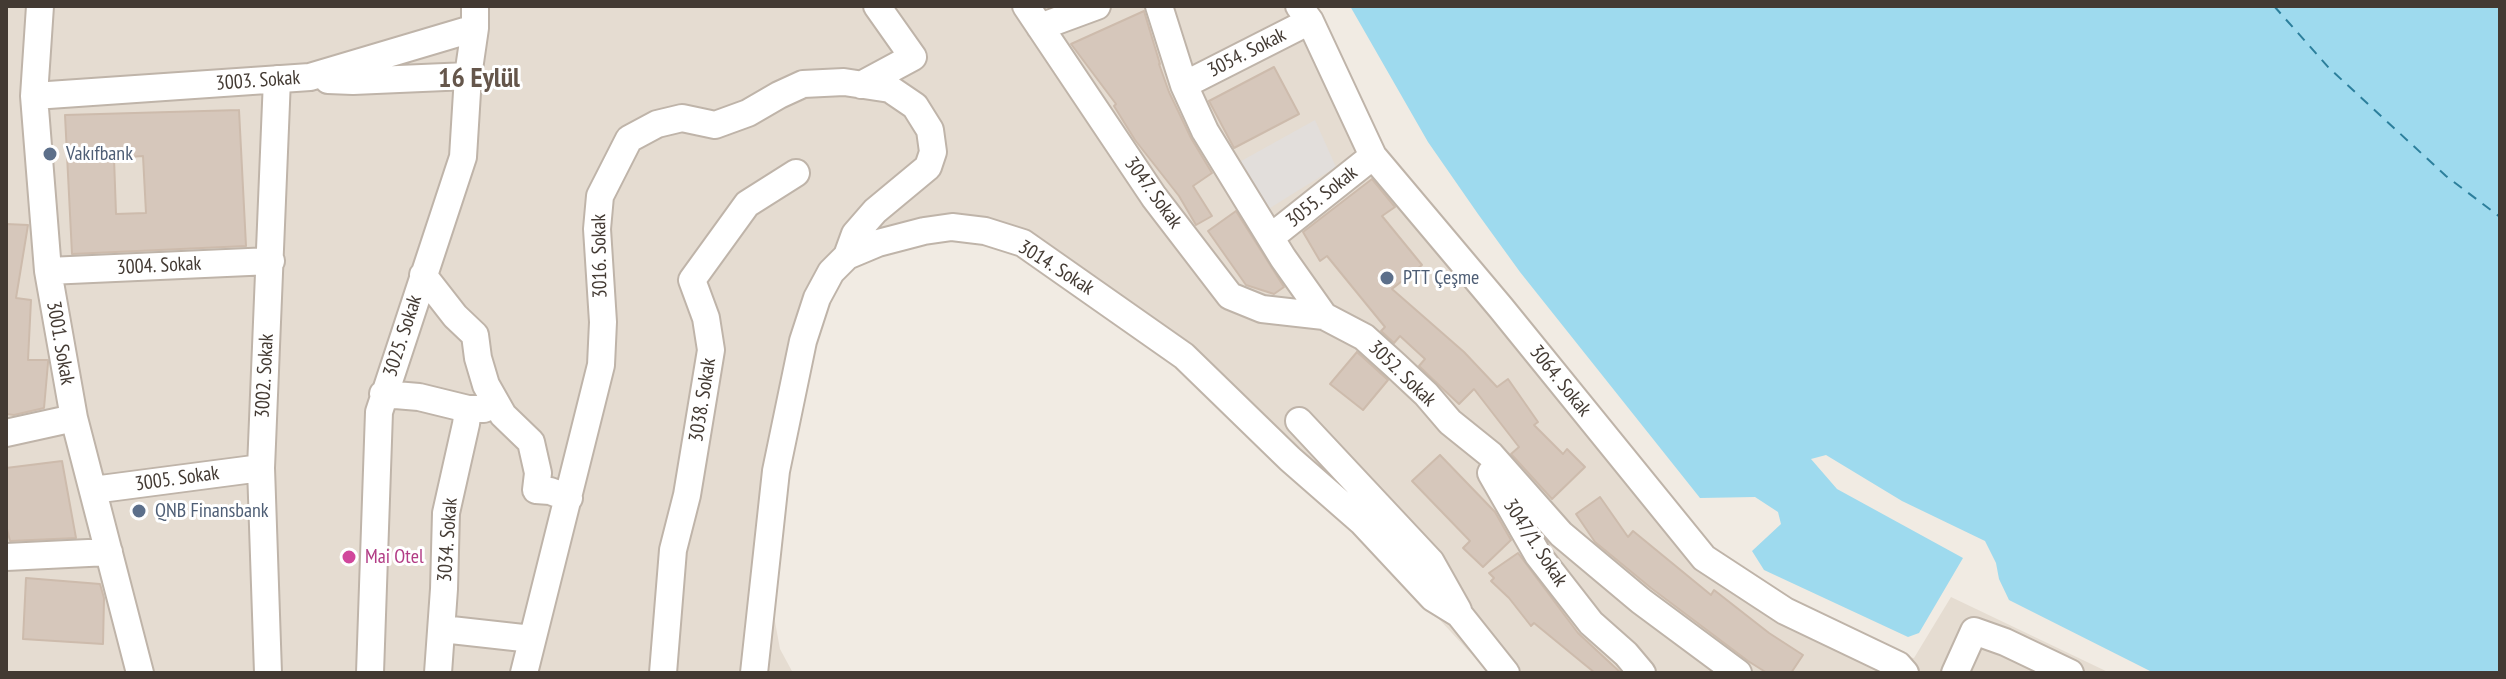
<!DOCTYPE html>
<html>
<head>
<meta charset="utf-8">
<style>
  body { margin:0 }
  #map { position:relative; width:2506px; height:679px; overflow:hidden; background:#f1ebe3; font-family:"PT Sans Narrow",sans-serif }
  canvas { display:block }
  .frame { position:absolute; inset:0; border:8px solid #433a33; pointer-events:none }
</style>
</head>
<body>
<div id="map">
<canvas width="2506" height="679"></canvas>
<div class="frame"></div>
</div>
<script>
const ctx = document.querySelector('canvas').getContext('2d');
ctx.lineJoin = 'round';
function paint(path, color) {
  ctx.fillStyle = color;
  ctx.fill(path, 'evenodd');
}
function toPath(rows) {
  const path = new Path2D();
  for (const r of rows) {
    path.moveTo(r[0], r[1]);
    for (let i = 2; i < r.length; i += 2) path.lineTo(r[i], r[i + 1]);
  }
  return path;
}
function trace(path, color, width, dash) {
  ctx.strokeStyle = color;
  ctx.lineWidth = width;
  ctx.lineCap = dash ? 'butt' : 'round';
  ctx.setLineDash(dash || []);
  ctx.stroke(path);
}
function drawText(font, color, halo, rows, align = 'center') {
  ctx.font = font + ' "PT Sans Narrow",sans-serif';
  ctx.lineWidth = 6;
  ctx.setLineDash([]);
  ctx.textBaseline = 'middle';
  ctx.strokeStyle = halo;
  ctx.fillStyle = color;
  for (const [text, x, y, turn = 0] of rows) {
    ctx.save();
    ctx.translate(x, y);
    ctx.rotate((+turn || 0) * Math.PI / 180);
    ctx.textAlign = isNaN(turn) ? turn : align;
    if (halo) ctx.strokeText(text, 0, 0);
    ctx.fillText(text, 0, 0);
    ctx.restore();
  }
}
paint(toPath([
  [6,6,1306,6,1380,153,1715,558,1770,593,1901,656,1914,658,1951,597,2110,673,1489,673,1426,605,1304,484,1179,369,1084,298,1015,251,949,235,898,247,854,265,832,290,780,477,771,600,780,649,793,673,6,673]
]), '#e5dcd1');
paint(toPath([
  [1315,120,1336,167,1262,213,1234,165]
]), '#e2dedb');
paint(toPath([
  [1350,6,2500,6,2500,673,2154,673,2009,600,1999,579,1996,563,1985,541,1902,501,1826,455,1811,459,1837,489,1963,558,1919,633,1908,637,1764,570,1752,551,1781,524,1778,512,1755,497,1700,498,1520,272,1478,214,1428,142]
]), '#9edaee');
trace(toPath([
  [2274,6,2329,68,2446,176,2500,217]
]), '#2c7f9c', 2, [10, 8]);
const building = toPath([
  [1144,11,1160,64,1159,64,1169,92,1191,138,1212,173,1193,186,1212,216,1196,225,1179,196,1135,140,1114,106,1116,104,1071,44,1144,11],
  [1274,67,1299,114,1234,148,1209,101,1274,67],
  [239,110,246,246,72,254,65,115,239,110],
  [143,156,146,213,116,214,114,158,143,156],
  [1372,179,1395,207,1382,216,1422,265,1392,289,1464,352,1497,387,1508,379,1538,422,1534,425,1563,454,1567,449,1585,467,1552,499,1511,454,1519,447,1474,389,1459,404,1442,388,1419,366,1425,359,1400,336,1394,343,1381,331,1385,327,1327,256,1320,261,1303,232,1372,179],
  [1236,211,1284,287,1274,294,1246,285,1208,231,1236,211],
  [6,224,28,225,16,298,31,300,28,360,48,360,48,363,44,408,14,415,6,414,6,224],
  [1357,352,1388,380,1363,410,1330,384,1357,352],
  [1440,455,1495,512,1511,540,1483,567,1463,548,1470,541,1412,481,1440,455],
  [62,461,76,538,10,541,6,525,6,468,62,461],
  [1600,497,1628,537,1633,531,1711,595,1714,590,1769,633,1803,655,1791,673,1767,673,1748,661,1651,588,1595,542,1576,514,1600,497],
  [1518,553,1578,633,1621,673,1595,673,1534,623,1531,626,1509,598,1491,581,1494,578,1489,573,1518,553],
  [26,578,100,584,104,598,103,644,23,639,26,578]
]);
paint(building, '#d6c7bb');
trace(building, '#cdbbac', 2);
const minor = toPath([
  [40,6,34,96,48,271,74,418,140,673],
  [1026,6,1154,197,1230,296,1262,309,1324,316],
  [1159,6,1184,85,1205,131,1283,258,1324,316,1364,337,1395,365,1426,394,1450,422,1491,455,1561,534,1641,601,1738,673],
  [1299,6,1310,21,1373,156,1501,308,1704,558,1785,611,1898,665,1905,673],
  [1040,27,1097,6],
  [328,80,353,81,468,76],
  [861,85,913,57,877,6],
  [1184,85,1310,21],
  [34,96,310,77,475,28],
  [1271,237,1373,156],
  [48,271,271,261],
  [423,275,455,316,475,335,478,358,486,385,503,415,531,442,538,473,536,490,550,491,569,498],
  [383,394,419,397,468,409,484,409],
  [1299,421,1431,562,1458,610],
  [6,433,74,418],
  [1491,473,1538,555,1591,623,1626,654,1642,673],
  [93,490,261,468],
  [6,557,109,552],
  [442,629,532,639],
  [268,673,261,468,277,79],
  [370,673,379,412,463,157,468,76,475,28,475,6],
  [438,673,444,589,446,513,466,424,468,409],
  [524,673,601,365,603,322,597,229,600,196,629,139,657,124,682,118,715,125,748,113,779,95,803,84,844,82,890,89,915,106,930,130,933,152,928,167,875,211,855,234,847,256],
  [663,673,673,550,687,495,711,350,706,318,692,280,747,204,796,173],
  [754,673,776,471,803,341,817,298,831,272,847,256,878,243,924,231,952,227,985,231,1023,243,1184,356,1290,459,1362,522,1433,598,1459,614,1506,673],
  [1955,673,1974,631,2005,642,2070,673]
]);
trace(minor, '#bfb4a9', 30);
trace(minor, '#fff', 26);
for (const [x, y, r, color] of [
  [50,154,8,"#5c6f8a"],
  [1387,278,8,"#5c6f8a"],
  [139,511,8,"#5c6f8a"],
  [349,557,8,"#d1479c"]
]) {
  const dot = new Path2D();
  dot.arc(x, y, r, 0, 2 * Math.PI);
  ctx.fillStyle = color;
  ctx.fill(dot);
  trace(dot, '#fff', 3);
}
drawText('20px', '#433a33', '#fff', [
  ["3054. Sokak",1247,53,-27],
  ["3003. Sokak",258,81,-4],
  ["3047. Sokak",1153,193,54],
  ["3055. Sokak",1322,197,-39],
  ["3016. Sokak",600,256,-91],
  ["3004. Sokak",159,266,-3],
  ["3014. Sokak",1056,268,32],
  ["3025. Sokak",403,336,-72],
  ["3001. Sokak",60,343,80],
  ["3052. Sokak",1402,374,44],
  ["3002. Sokak",265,376,-87],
  ["3064. Sokak",1560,381,51],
  ["3038. Sokak",703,400,-81],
  ["3005. Sokak",177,479,-8],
  ["3034. Sokak",448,540,-86],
  ["3047/1. Sokak",1535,543,57]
]);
drawText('20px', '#4e5e75', '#fff', [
  ["Vakıfbank",66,154],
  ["PTT Çeşme",1403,278],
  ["QNB Finansbank",155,511]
], 'left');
drawText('20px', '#b23c85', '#fff', [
  ["Mai Otel",365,557]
], 'left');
drawText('bold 28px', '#65564b', '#fff', [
  ["16 Eylül",479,79]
]);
</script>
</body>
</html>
